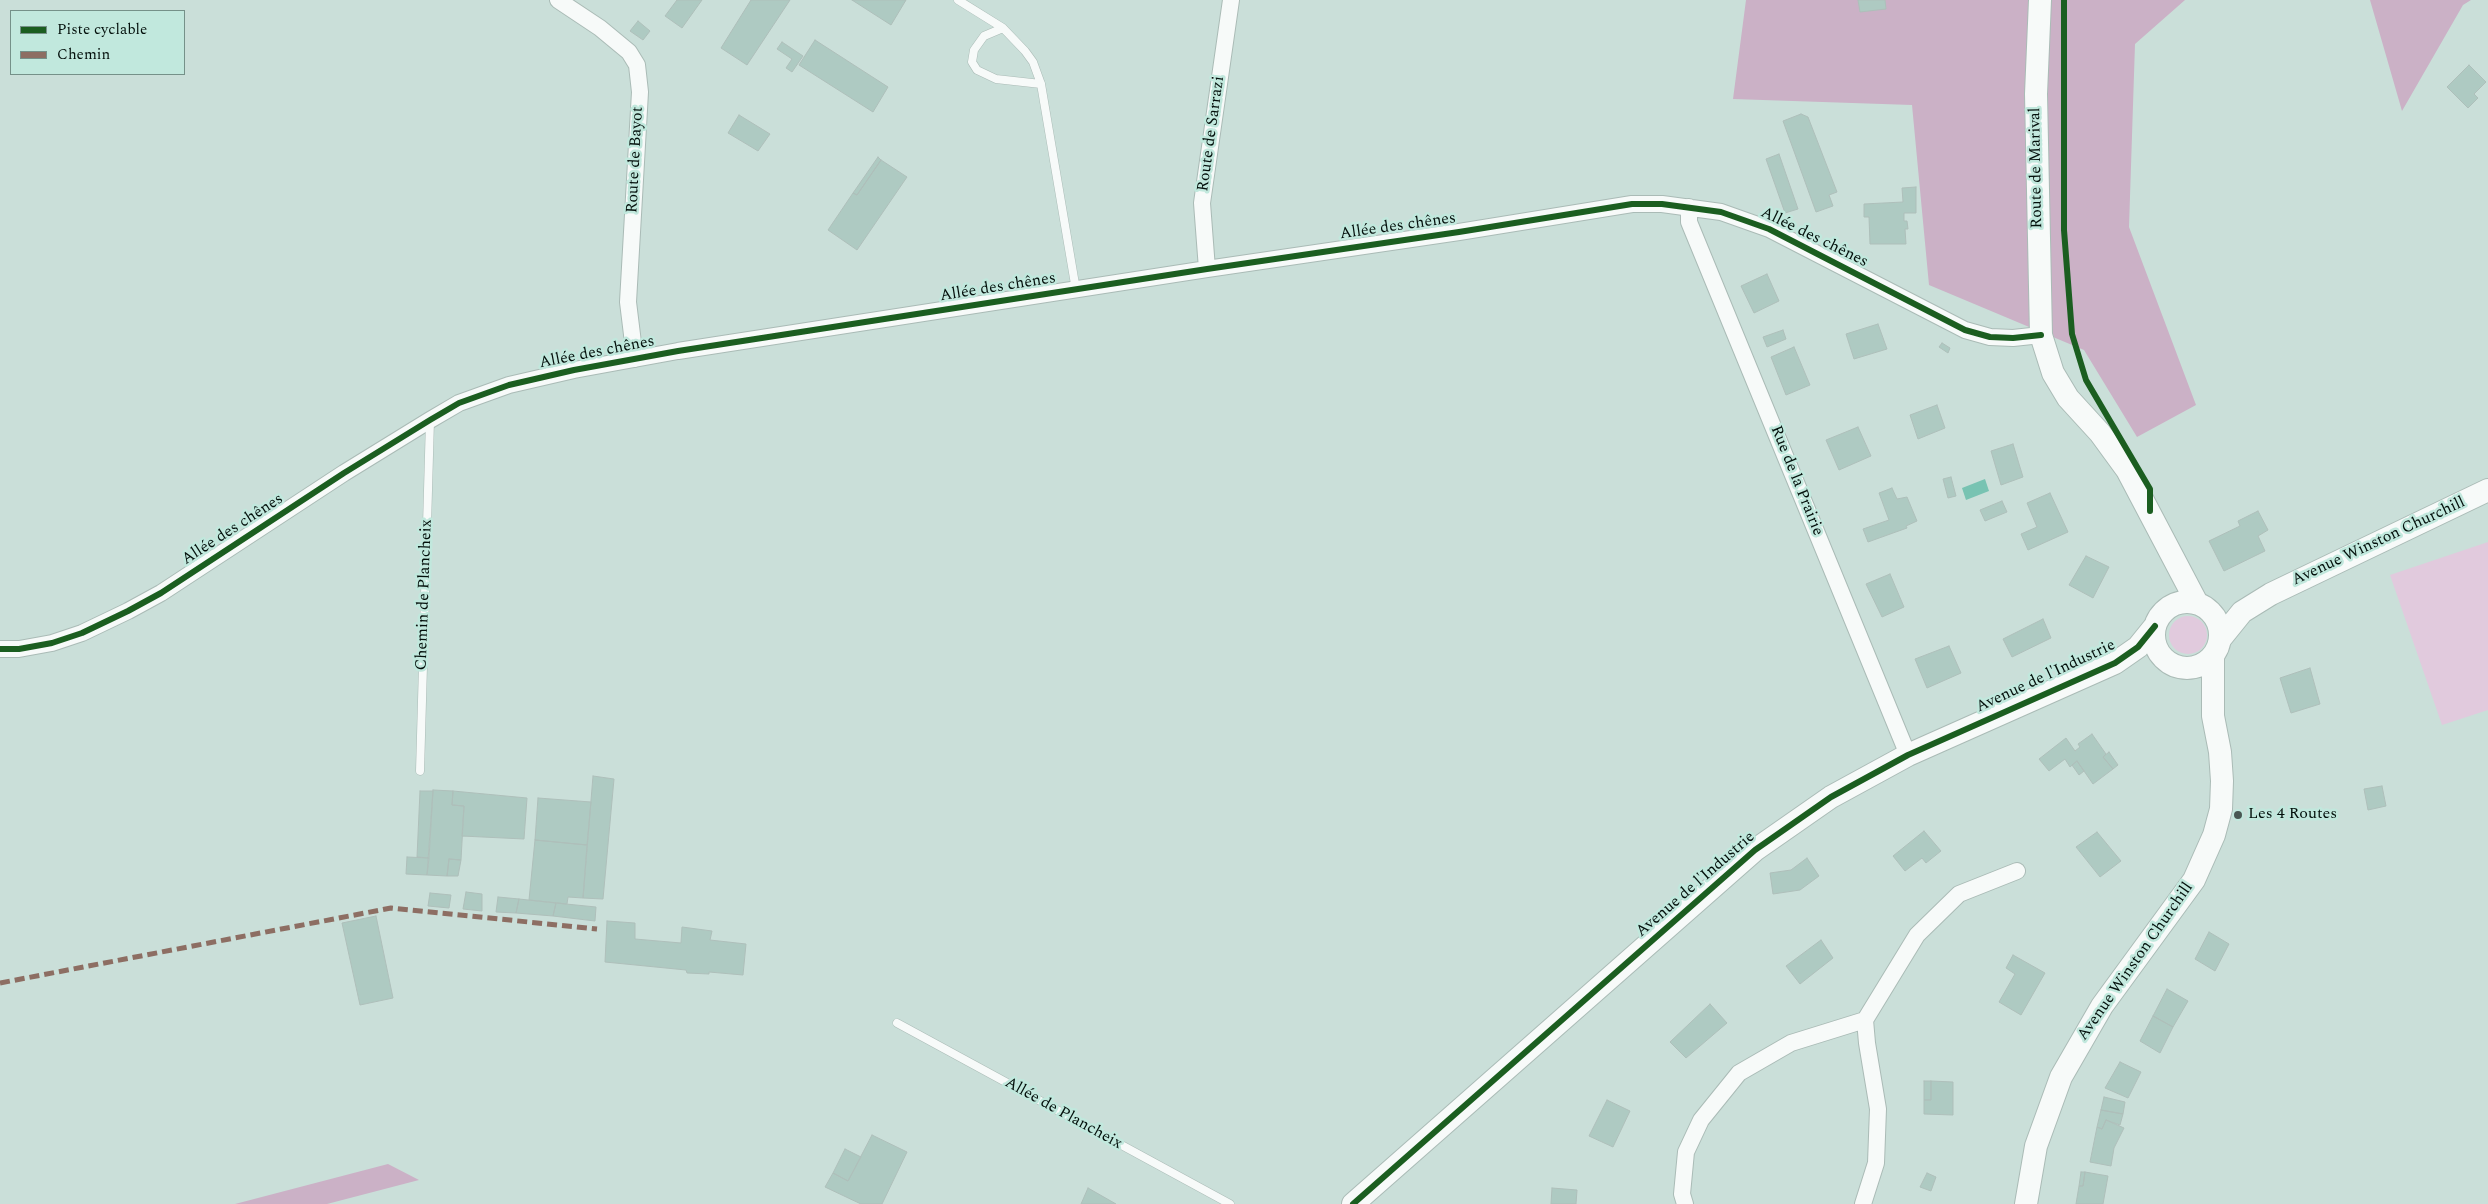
<!DOCTYPE html>
<html>
<head>
<meta charset="utf-8">
<style>
  body { margin:0 }
  #map { position:relative; width:2488px; height:1204px; overflow:hidden; background:#cadfd9; font-family:Spectral,serif }
  canvas { display:block }
  .legend { position:absolute; left:10px; top:10px; width:175px; height:65px; box-sizing:border-box; background:#c1e8dd; border:1px solid #759189; margin:0; padding:6px 9px; list-style:none; font-size:15px; color:#030f0b }
  .legend li { display:flex; align-items:center; gap:10px; height:25px }
  .legend b { width:25px; border:1px solid #759189 }
</style>
</head>
<body>
<div id="map">
<canvas width="2488" height="1204"></canvas>
<ul class="legend">
<li><b style="height:6px;background:#1b5e20"></b>Piste cyclable</li>
<li><b style="height:6px;background:#8d6e63"></b>Chemin</li>
</ul>
</div>
<script>
const ctx = document.querySelector('canvas').getContext('2d');
ctx.lineJoin = 'round';
function paint(path, color) {
  ctx.fillStyle = color;
  ctx.fill(path, 'evenodd');
}
function toPath(rows) {
  const path = new Path2D();
  for (const r of rows) {
    if (r.length === 3) {
      path.moveTo(r[0] + r[2], r[1]);
      path.arc(r[0], r[1], r[2], 0, 2 * Math.PI);
      continue;
    }
    path.moveTo(r[0], r[1]);
    for (let i = 2; i < r.length; i += 2) path.lineTo(r[i], r[i + 1]);
  }
  return path;
}
function trace(path, color, width, dash) {
  ctx.strokeStyle = color;
  ctx.lineWidth = width;
  ctx.lineCap = dash ? 'butt' : 'round';
  ctx.setLineDash(dash || []);
  ctx.stroke(path);
}
function drawText(font, color, halo, rows, align = 'center') {
  ctx.font = font + ' Spectral,serif';
  ctx.lineWidth = 5;
  ctx.setLineDash([]);
  ctx.textBaseline = 'middle';
  ctx.strokeStyle = halo;
  ctx.fillStyle = color;
  for (const [text, x, y, turn = 0] of rows) {
    ctx.save();
    ctx.translate(x, y);
    ctx.rotate((+turn || 0) * Math.PI / 180);
    ctx.textAlign = isNaN(turn) ? turn : align;
    if (halo) ctx.strokeText(text, 0, 0);
    ctx.fillText(text, 0, 0);
    ctx.restore();
  }
}
paint(toPath([
  [2488,542,2488,710,2442,725,2390,575],
  [2188,635,19]
]), '#e1cadd');
paint(toPath([
  [1746,0,2185,0,2135,44,2129,227,2196,405,2137,437,2084,350,1929,285,1912,105,1733,99],
  [2370,0,2471,0,2463,5,2402,111],
  [388,1164,419,1180,327,1204,235,1204]
]), '#cbb1c6');
paint(toPath([
  [1985,479,1989,491,1966,500,1962,488]
]), '#78c3b2');
const building = toPath([
  [677,0,702,0,682,28,665,16,677,0],
  [751,0,790,0,747,65,721,48,751,0],
  [852,0,906,0,891,25,852,0],
  [1858,0,1885,0,1886,9,1860,12,1858,0],
  [638,21,650,31,643,40,630,31,638,21],
  [815,40,888,87,873,112,799,65,815,40],
  [782,42,803,56,792,72,786,68,792,59,777,49,782,42],
  [2469,65,2486,82,2474,94,2478,98,2468,108,2447,87,2469,65],
  [1801,114,1808,117,1837,192,1829,195,1833,206,1816,212,1783,121,1801,114],
  [739,115,770,134,758,151,728,133,739,115],
  [1779,154,1798,209,1785,213,1766,159,1779,154],
  [878,157,881,160,857,195,853,193,878,157],
  [881,160,907,177,857,250,828,230,853,193,857,195,881,160],
  [1916,187,1916,213,1904,213,1904,221,1907,221,1908,229,1905,229,1906,244,1870,244,1869,217,1864,217,1864,204,1903,202,1902,188,1916,187],
  [1767,274,1779,301,1754,313,1741,286,1767,274],
  [1878,324,1887,349,1854,359,1846,334,1878,324],
  [1783,330,1786,339,1767,347,1763,337,1783,330],
  [1942,343,1950,348,1948,353,1939,347,1942,343],
  [1794,347,1810,385,1786,395,1771,357,1794,347],
  [1937,405,1945,428,1918,439,1910,415,1937,405],
  [1858,427,1871,456,1839,470,1826,440,1858,427],
  [2013,444,2023,477,2001,485,1991,451,2013,444],
  [1951,477,1956,496,1948,498,1943,479,1951,477],
  [1892,488,1897,499,1907,497,1917,521,1906,526,1907,528,1868,542,1863,529,1889,520,1879,493,1892,488],
  [2050,493,2068,532,2028,550,2021,534,2037,527,2027,503,2050,493],
  [2002,501,2007,512,1985,521,1980,510,2002,501],
  [2258,511,2268,530,2258,536,2265,551,2224,571,2209,541,2240,526,2238,521,2258,511],
  [2086,556,2109,567,2093,598,2069,585,2086,556],
  [1890,574,1904,607,1882,617,1866,584,1890,574],
  [2043,619,2051,638,2012,657,2003,639,2043,619],
  [1949,646,1961,673,1927,688,1915,659,1949,646],
  [2310,668,2320,704,2291,713,2280,678,2310,668],
  [2092,734,2106,754,2103,757,2113,769,2093,784,2077,761,2070,767,2065,759,2049,771,2039,759,2066,738,2075,751,2080,747,2078,744,2092,734],
  [2109,752,2118,765,2113,769,2103,757,2109,752],
  [2077,761,2084,771,2079,775,2072,765,2077,761],
  [593,776,614,779,603,899,583,898,593,776],
  [2382,786,2386,806,2368,810,2364,789,2382,786],
  [433,790,453,791,452,805,464,806,461,860,449,859,447,876,427,875,433,790],
  [420,791,433,791,429,858,417,857,420,791],
  [453,791,527,798,524,839,462,836,464,806,452,805,453,791],
  [538,798,591,802,587,845,535,840,538,798],
  [1924,831,1941,851,1926,863,1922,858,1905,871,1893,856,1924,831],
  [2097,832,2121,861,2100,877,2076,847,2097,832],
  [535,840,587,845,583,898,568,897,567,904,529,900,535,840],
  [407,857,429,858,427,875,406,874,407,857],
  [1807,858,1819,876,1800,890,1773,894,1770,873,1791,870,1807,858],
  [449,859,461,860,458,876,447,876,449,859],
  [466,892,482,894,482,911,463,909,466,892],
  [430,893,451,895,449,908,428,906,430,893],
  [498,897,519,899,516,913,496,912,498,897],
  [519,899,556,903,553,916,516,913,519,899],
  [556,903,596,907,595,921,553,916,556,903],
  [376,916,393,998,360,1005,342,923,376,916],
  [607,921,635,923,635,939,681,943,682,927,712,931,710,940,746,944,743,975,709,972,709,974,687,973,686,970,605,962,607,921],
  [2209,932,2229,944,2215,971,2195,959,2209,932],
  [1821,940,1833,958,1800,984,1786,966,1821,940],
  [2013,955,2045,973,2021,1015,1999,1002,2015,974,2006,968,2013,955],
  [2167,989,2188,1001,2173,1027,2153,1016,2167,989],
  [1710,1004,1727,1023,1686,1058,1670,1042,1710,1004],
  [2153,1016,2173,1027,2160,1053,2140,1041,2153,1016],
  [2120,1062,2141,1072,2128,1098,2105,1088,2120,1062],
  [1924,1081,1931,1081,1931,1100,1924,1100,1924,1081],
  [1931,1081,1953,1082,1953,1115,1924,1114,1924,1100,1931,1100,1931,1081],
  [2104,1097,2125,1102,2123,1114,2101,1110,2104,1097],
  [1607,1100,1630,1111,1613,1147,1589,1136,1607,1100],
  [2101,1110,2123,1114,2120,1125,2106,1120,2102,1129,2097,1127,2101,1110],
  [2106,1120,2124,1128,2114,1148,2111,1166,2090,1162,2097,1127,2102,1129,2106,1120],
  [872,1135,907,1152,882,1204,861,1204,825,1187,833,1173,848,1181,872,1135],
  [845,1149,861,1157,848,1181,833,1173,845,1149],
  [2081,1172,2085,1172,2083,1186,2079,1186,2081,1172],
  [2085,1172,2108,1176,2103,1204,2076,1204,2079,1186,2083,1186,2085,1172],
  [1927,1173,1936,1177,1931,1191,1920,1187,1927,1173],
  [1088,1188,1116,1204,1081,1204,1088,1188],
  [1552,1188,1577,1190,1576,1204,1551,1204,1552,1188]
]);
paint(building, '#aecac2');
trace(building, '#aebfba', 1);
const lane = toPath([
  [958,0,1003,28,1025,51,1033,62,1041,84,1076,290],
  [1003,28,984,36,974,50,972,62,977,70,996,79,1041,84],
  [420,771,430,420],
  [897,1023,1230,1204]
]);
const street = toPath([
  [558,0,600,28,629,52,637,65,640,92,628,302,635,359],
  [1689,207,1689,222,1908,755],
  [1207,269,1202,203,1231,0],
  [0,649,19,649,52,643,82,633,128,611,161,593,344,473,430,420,459,403,509,385,574,370,678,351,1207,269,1459,232,1632,204,1662,204,1721,212,1769,229,1965,330,1990,337,2013,338,2041,335],
  [1685,1204,1682,1194,1686,1152,1701,1120,1739,1073,1791,1043,1865,1020,1917,935,1959,894,2017,871],
  [1863,1204,1876,1163,1878,1109,1867,1043,1865,1020]
]);
const secondary = toPath([
  [2040,0,2036,94,2041,335,2053,373,2068,398,2100,433,2127,470,2197,603],
  [2187,635,33],
  [2221,638,2242,612,2271,594,2488,490],
  [1353,1204,1755,850,1831,797,1908,755,2115,663,2138,647,2155,626],
  [2026,1204,2036,1146,2061,1077,2102,1006,2194,880,2214,835,2221,809,2222,781,2220,752,2213,716,2213,657]
]);
trace(lane, '#aabbb6', 9);
trace(street, '#aabbb6', 18);
trace(secondary, '#aabbb6', 24);
trace(lane, '#f7faf9', 8);
trace(street, '#f7faf9', 16);
trace(secondary, '#f7faf9', 22);
trace(toPath([
  [0,983,391,908,597,929]
]), '#8d6e63', 5, [10, 5]);
trace(toPath([
  [2064,0,2064,230,2072,334,2086,380,2150,489,2150,511],
  [0,649,19,649,52,643,82,633,128,611,161,593,344,473,430,420,459,403,509,385,574,370,678,351,1207,269,1459,232,1632,204,1662,204,1721,212,1769,229,1965,330,1990,337,2013,338,2041,335],
  [1353,1204,1755,850,1831,797,1908,755,2115,663,2138,647,2155,626]
]), '#1b5e20', 6);
for (const [x, y, r, color] of [
  [2238,815,5,"#495853"]
]) {
  const dot = new Path2D();
  dot.arc(x, y, r, 0, 2 * Math.PI);
  ctx.fillStyle = color;
  ctx.fill(dot);
  trace(dot, '#c1e8dd', 2);
}
drawText('16px', '#030f0b', '#c1e8dd', [
  ["Route de Sarrazi",1212,134,-82],
  ["Route de Bayot",636,160,-87],
  ["Route de Marival",2037,168,-91],
  ["Allée des chênes",1398,227,-8],
  ["Allée des chênes",1814,238,26],
  ["Allée des chênes",998,288,-9],
  ["Allée des chênes",597,353,-11],
  ["Rue de la Prairie",1796,481,68],
  ["Allée des chênes",233,530,-33],
  ["Avenue Winston Churchill",2379,542,-25],
  ["Chemin de Plancheix",425,595,-88],
  ["Avenue de l'Industrie",2046,677,-25],
  ["Avenue de l'Industrie",1696,885,-41],
  ["Avenue Winston Churchill",2136,962,-55],
  ["Allée de Plancheix",1063,1114,29]
]);
drawText('16px', '#030f0b', '#c1e8dd', [
  ["Les 4 Routes",2248,815]
], 'left');
</script>
</body>
</html>
